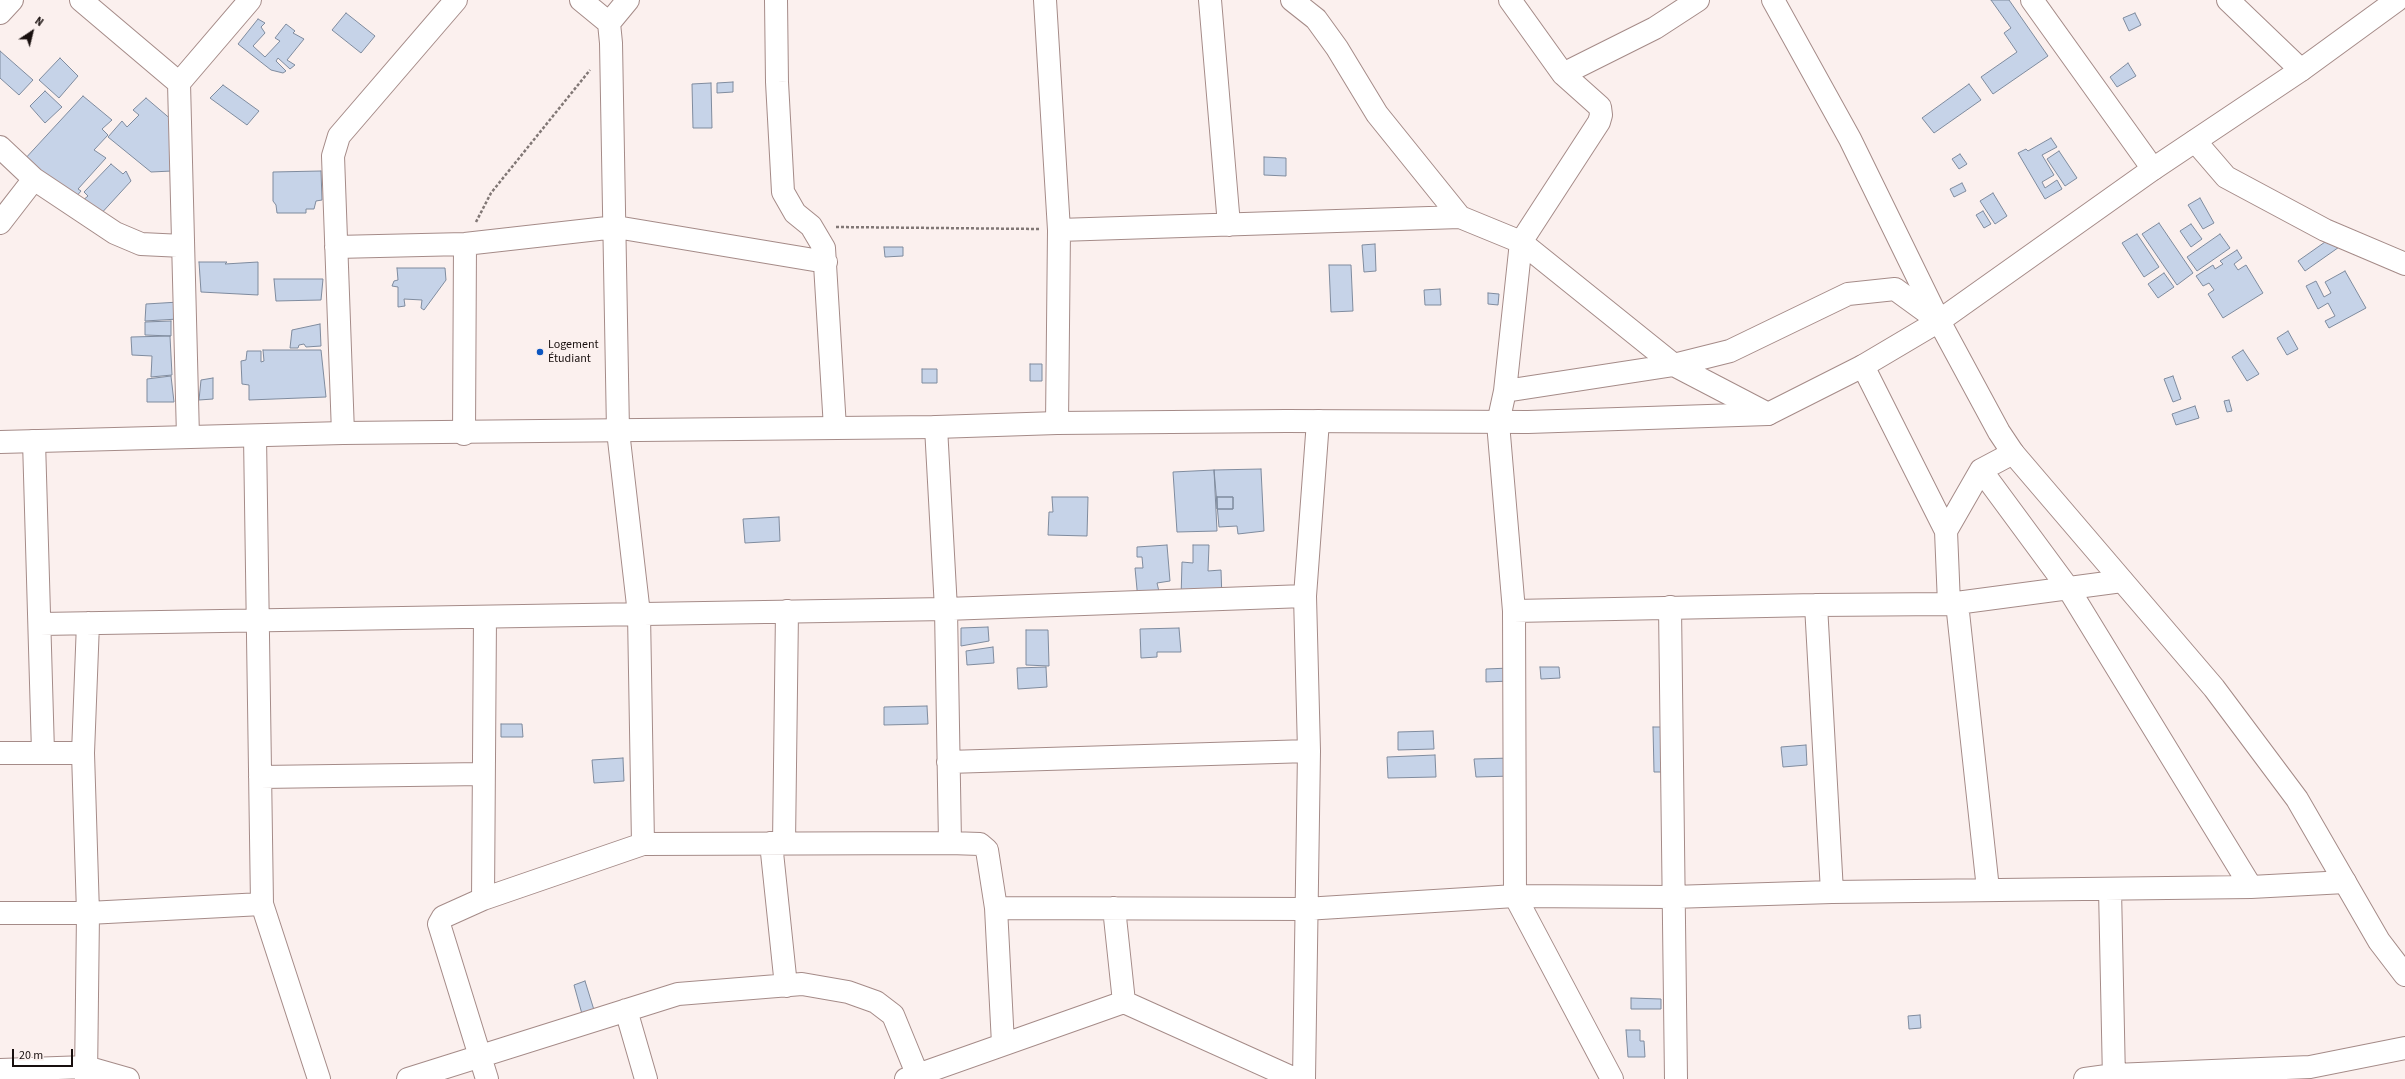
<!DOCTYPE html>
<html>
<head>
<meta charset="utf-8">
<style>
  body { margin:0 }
  #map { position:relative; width:2405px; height:1079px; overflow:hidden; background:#fbf0ee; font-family:"Source Sans 3",sans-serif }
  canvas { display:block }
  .north { position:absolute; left:12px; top:12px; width:40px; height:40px; -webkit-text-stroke:3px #fbf0ee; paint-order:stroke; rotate:35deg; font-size:11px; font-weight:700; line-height:16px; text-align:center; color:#180f0e }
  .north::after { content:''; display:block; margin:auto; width:14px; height:18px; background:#180f0e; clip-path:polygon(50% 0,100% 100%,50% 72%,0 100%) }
  .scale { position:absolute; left:12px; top:1049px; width:61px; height:18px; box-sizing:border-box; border:2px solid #180f0e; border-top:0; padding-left:5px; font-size:12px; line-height:14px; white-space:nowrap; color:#180f0e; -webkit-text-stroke:3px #fbf0ee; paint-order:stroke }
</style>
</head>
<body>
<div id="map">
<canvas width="2405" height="1079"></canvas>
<div class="north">N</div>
<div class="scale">20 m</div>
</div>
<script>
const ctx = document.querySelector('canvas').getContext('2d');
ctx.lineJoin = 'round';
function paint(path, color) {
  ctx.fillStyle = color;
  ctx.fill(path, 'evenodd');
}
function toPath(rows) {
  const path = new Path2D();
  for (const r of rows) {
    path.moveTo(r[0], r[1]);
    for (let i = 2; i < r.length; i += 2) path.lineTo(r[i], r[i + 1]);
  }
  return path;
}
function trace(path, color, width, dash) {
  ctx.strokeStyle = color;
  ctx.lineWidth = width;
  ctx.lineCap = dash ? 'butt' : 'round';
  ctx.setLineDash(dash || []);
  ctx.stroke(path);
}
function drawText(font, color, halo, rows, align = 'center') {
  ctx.font = font + ' "Source Sans 3",sans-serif';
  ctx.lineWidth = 3;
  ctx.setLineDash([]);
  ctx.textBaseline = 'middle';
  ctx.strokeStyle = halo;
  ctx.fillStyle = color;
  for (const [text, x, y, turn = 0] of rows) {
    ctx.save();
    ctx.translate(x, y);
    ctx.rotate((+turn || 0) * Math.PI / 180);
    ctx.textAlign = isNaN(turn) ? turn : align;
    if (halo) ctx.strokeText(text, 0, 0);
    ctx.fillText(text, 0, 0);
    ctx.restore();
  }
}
const building = toPath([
  [1991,0,2009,0,2048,56,1993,94,1981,77,2017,52,2004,33,2011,28,1991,0],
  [346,13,375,36,361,53,332,30,346,13],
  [2135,13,2141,25,2129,31,2123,18,2135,13],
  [258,19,265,23,261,27,265,33,253,46,265,57,280,41,275,38,286,24,295,31,293,33,304,39,287,60,295,65,290,69,278,58,276,61,286,71,283,73,271,70,238,44,258,19],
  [0,51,33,80,19,95,0,78,0,51],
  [60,58,78,76,59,98,39,80,60,58],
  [2128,63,2136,76,2117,87,2110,77,2128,63],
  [733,82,733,92,717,93,717,83,733,82],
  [711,83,712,128,693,128,692,84,711,83],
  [1969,84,1981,100,1934,133,1922,118,1969,84],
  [223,85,259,111,247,125,210,98,223,85],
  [45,91,62,107,45,123,30,106,45,91],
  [83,96,112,120,102,129,108,135,94,150,106,158,78,189,81,191,75,198,23,161,83,96],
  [146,98,173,121,172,171,151,172,108,137,122,121,127,127,139,115,133,110,146,98],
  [2051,138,2057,147,2042,155,2054,175,2042,182,2045,188,2057,180,2062,189,2045,199,2018,153,2026,149,2028,151,2051,138],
  [2059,151,2077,178,2065,186,2047,159,2059,151],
  [1960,154,1967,164,1959,169,1952,159,1960,154],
  [1264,157,1286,158,1286,176,1264,175,1264,157],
  [111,164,123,174,126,171,131,181,98,217,82,201,88,196,84,192,111,164],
  [321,171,322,200,316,201,314,209,306,209,306,213,277,213,276,205,273,201,273,172,321,171],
  [1962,183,1966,191,1954,197,1950,189,1962,183],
  [1993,193,2007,216,1995,224,1980,201,1993,193],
  [2200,198,2214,223,2203,229,2188,205,2200,198],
  [1983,211,1991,224,1984,228,1976,215,1983,211],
  [2159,223,2193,273,2177,285,2142,234,2159,223],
  [2191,224,2202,239,2191,247,2180,231,2191,224],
  [2137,234,2159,267,2144,277,2122,243,2137,234],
  [2220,234,2230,248,2197,271,2187,257,2220,234],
  [2335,235,2342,245,2305,271,2298,261,2335,235],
  [1375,244,1376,271,1364,272,1362,245,1375,244],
  [884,247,903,247,903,256,885,257,884,247],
  [2237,250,2242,258,2234,264,2238,270,2246,265,2263,293,2223,318,2208,294,2214,290,2209,283,2203,286,2196,276,2213,265,2215,269,2223,264,2220,261,2237,250],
  [199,262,227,262,225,264,258,262,258,295,201,292,199,262],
  [1329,265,1351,265,1353,311,1331,312,1329,265],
  [397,268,445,268,446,280,424,310,421,308,422,300,404,299,405,306,398,307,398,287,392,286,394,281,398,280,397,268],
  [2345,271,2366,308,2329,328,2325,321,2335,316,2328,303,2318,309,2306,286,2316,281,2324,297,2331,293,2325,282,2345,271],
  [2164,273,2174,287,2158,298,2148,284,2164,273],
  [274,279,323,279,321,300,276,301,274,279],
  [1440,289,1441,305,1425,305,1424,290,1440,289],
  [1488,293,1499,294,1498,305,1488,304,1488,293],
  [179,302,178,319,145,321,146,304,179,302],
  [171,321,171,336,145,335,145,322,171,321],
  [320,324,321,346,306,347,304,344,299,345,298,348,290,348,292,330,320,324],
  [2288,331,2298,349,2287,355,2277,338,2288,331],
  [170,336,172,375,151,377,152,356,132,355,131,337,170,336],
  [263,350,321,350,326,397,249,400,249,385,242,384,241,361,246,360,247,351,261,351,261,362,264,361,263,350],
  [2243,350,2259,374,2247,381,2232,357,2243,350],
  [1030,364,1042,364,1042,381,1030,381,1030,364],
  [922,369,937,369,937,383,922,383,922,369],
  [171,376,174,402,147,402,147,379,171,376],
  [2173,376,2181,399,2173,402,2164,379,2173,376],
  [213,378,213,399,199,400,201,380,213,378],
  [2229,400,2232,411,2227,412,2224,401,2229,400],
  [2195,406,2199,418,2176,425,2172,414,2195,406],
  [1261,469,1264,531,1238,534,1237,526,1219,527,1214,470,1261,469],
  [1217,497,1233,497,1233,509,1217,509,1217,497],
  [1214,470,1217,531,1177,532,1173,472,1214,470],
  [1052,497,1088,497,1087,536,1048,535,1049,512,1053,512,1052,497],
  [1217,497,1233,497,1233,509,1217,509,1217,497],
  [779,517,780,541,745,543,743,519,779,517],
  [1167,545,1170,581,1157,583,1161,600,1138,600,1135,568,1143,568,1142,557,1137,557,1137,547,1167,545],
  [1193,545,1209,545,1208,571,1221,570,1222,600,1181,599,1182,562,1193,563,1193,545],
  [988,627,989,641,961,646,961,628,988,627],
  [1179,628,1181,652,1157,652,1157,657,1141,658,1140,629,1179,628],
  [1026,630,1048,630,1049,666,1026,665,1026,630],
  [993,647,994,663,967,665,966,651,993,647],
  [1046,667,1047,687,1018,689,1017,668,1046,667],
  [1540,667,1559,667,1560,678,1541,679,1540,667],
  [1510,668,1510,681,1486,682,1486,669,1510,668],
  [927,706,928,724,884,725,884,707,927,706],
  [501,724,522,724,523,737,501,737,501,724],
  [1653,727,1669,727,1669,772,1654,772,1653,727],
  [1433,731,1434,749,1398,750,1398,732,1433,731],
  [1806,745,1807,765,1783,767,1781,747,1806,745],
  [1435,755,1436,777,1388,778,1387,757,1435,755],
  [623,758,624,781,594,783,592,760,623,758],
  [1511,758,1512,776,1476,777,1474,759,1511,758],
  [585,981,594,1010,582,1014,574,985,585,981],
  [1631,998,1661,999,1661,1009,1631,1009,1631,998],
  [1920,1015,1921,1028,1909,1029,1908,1016,1920,1015],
  [1626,1030,1640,1030,1640,1041,1644,1041,1645,1057,1628,1057,1626,1030]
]);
paint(building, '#c6d3e8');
trace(building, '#7f8b9e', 1);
const street = toPath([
  [81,0,179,83],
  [581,0,609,23,611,43,618,431,639,614,643,844],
  [776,0,777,82,783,192,795,213,811,226,824,248,835,428],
  [1045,0,1059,230,1057,423],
  [1210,0,1229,225],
  [1292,0,1316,19,1337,48,1377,114,1460,217],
  [1510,0,1563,74,1600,107,1601,115,1599,122,1521,242,1505,391,1498,423,1514,611,1515,896,1612,1079],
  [2032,0,2153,169],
  [2228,0,2301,70],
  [0,13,12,0],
  [609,23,628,0],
  [1563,74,1655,28,1698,0],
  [2195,141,2226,177,2325,230,2405,264],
  [0,147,34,179,115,233,141,244,183,246],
  [0,223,34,179],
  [1059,230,1460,217,1521,242,1674,365,1768,414],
  [336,247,465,244,616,227,826,262],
  [1863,366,1946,531,1949,604],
  [1505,391,1674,365,1730,351,1848,294,1895,289,1939,321],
  [936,427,946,609,950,843,980,844,987,850,996,908,1003,1044],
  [343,433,333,156,339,136,456,0],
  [464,434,465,244],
  [255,436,262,904,319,1079],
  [188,437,179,83,250,0],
  [34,441,43,752],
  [1981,470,2068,588,2251,887],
  [1946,531,1981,470,2013,453],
  [1957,603,1988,889],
  [1816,605,1832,892],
  [1670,607,1676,1079],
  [1514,611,1816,605,1949,604,2122,581],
  [40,624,946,609,1305,596],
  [0,753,83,753],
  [948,762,1309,751],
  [260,777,483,774],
  [771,843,786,986],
  [784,843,787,611],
  [2110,889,2114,1079],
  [483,899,485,617],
  [996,908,1305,909,1515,896,1672,897,1832,892,2251,887,2345,882],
  [1114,908,1124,1002,1295,1079],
  [0,913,88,913,262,904],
  [626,1010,646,1079],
  [0,1070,86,1067,128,1079],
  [86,1079,88,913,83,753,88,623],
  [408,1079,678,994,802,984,848,992,876,1002,893,1015,918,1076],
  [487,1079,439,924,443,917,483,899,643,844,950,843],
  [906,1079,1124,1002],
  [1304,1079,1309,751,1305,596,1318,421],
  [2085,1079,2114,1075,2310,1067,2405,1048]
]);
const secondary = toPath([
  [1773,0,1850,139,1939,321,1999,432,2013,453,2214,688,2297,799,2379,941,2405,975],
  [0,442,343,433,936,427,1057,423,1286,421,1528,422,1768,414,1863,366,1939,321,2153,169,2301,70,2397,0]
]);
trace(street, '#a58b88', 24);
trace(secondary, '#a58b88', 24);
trace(toPath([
  [476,222,491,193,590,70],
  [836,227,1039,229]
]), '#817775', 2.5, [3, 2]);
trace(street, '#fff', 22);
trace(secondary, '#fff', 22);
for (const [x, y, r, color] of [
  [540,352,4,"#0c56c0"]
]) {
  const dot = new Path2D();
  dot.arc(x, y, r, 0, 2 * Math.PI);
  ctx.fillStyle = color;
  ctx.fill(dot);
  trace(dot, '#fbf0ee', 1.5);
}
drawText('12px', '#180f0e', '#fbf0ee', [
  ["Logement",548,345],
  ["Étudiant",548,359]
], 'left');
</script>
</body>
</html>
